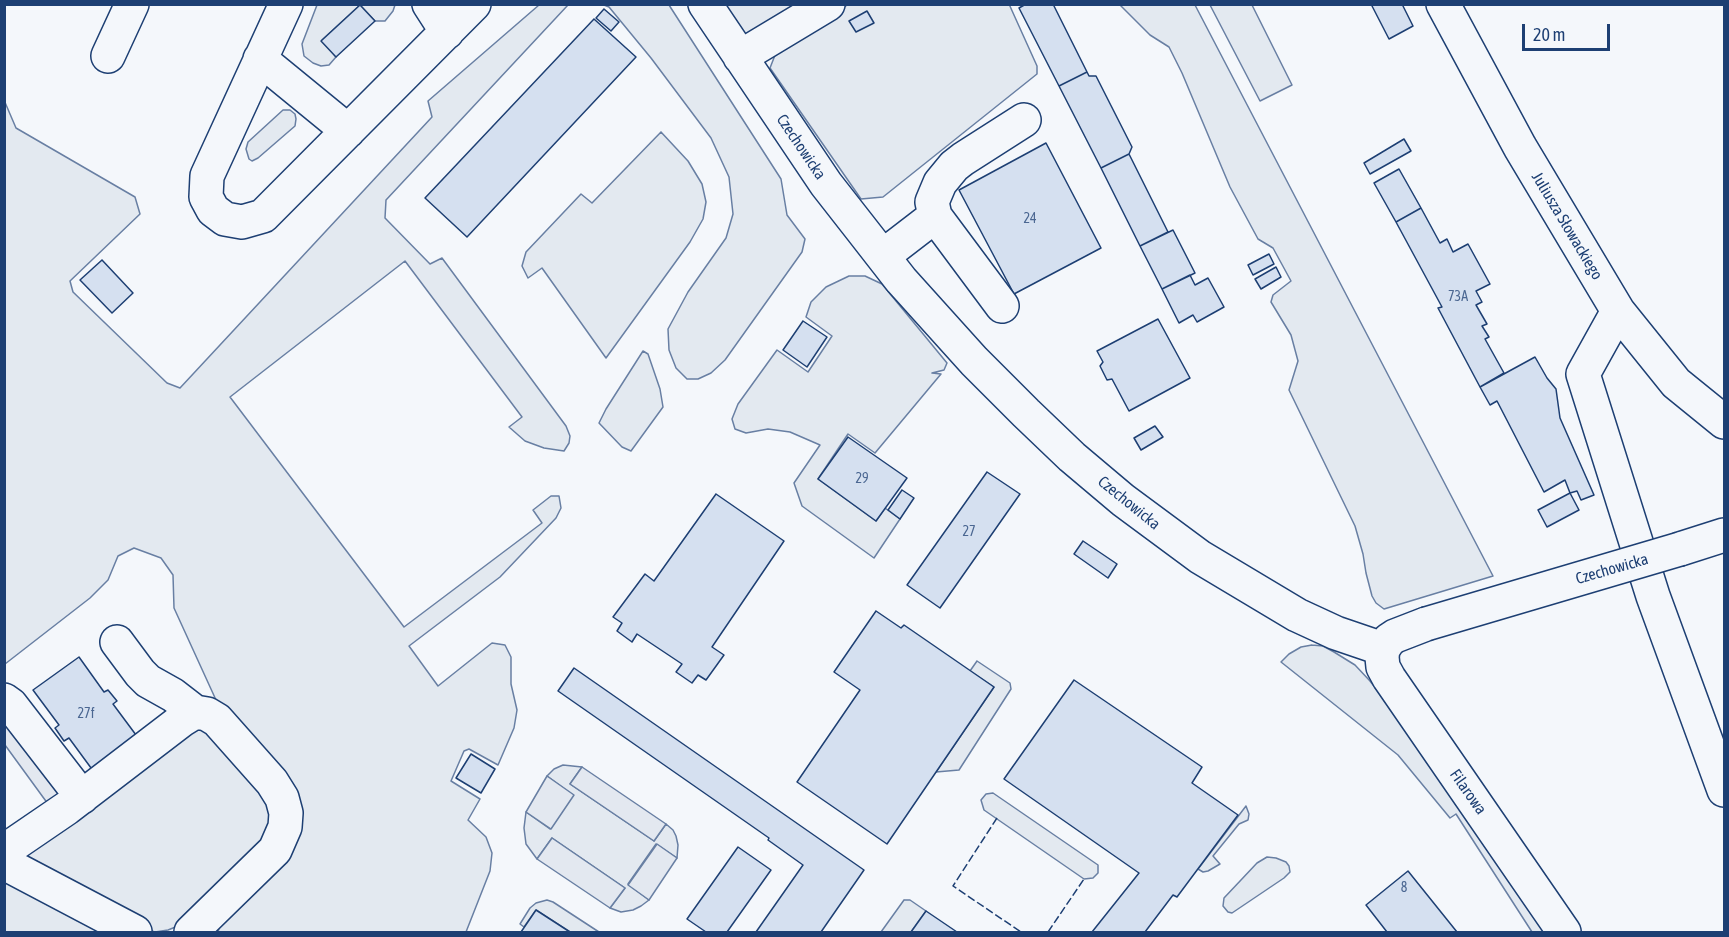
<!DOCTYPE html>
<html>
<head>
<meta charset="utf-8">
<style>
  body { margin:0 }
  #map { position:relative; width:1729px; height:937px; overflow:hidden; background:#f4f7fb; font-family:"Asap Condensed",sans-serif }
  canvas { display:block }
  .frame { position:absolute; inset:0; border:6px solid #1d3f73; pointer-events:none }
  .scale { position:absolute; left:1522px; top:24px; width:88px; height:27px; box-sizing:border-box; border:3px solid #1d3f73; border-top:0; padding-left:8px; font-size:18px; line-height:21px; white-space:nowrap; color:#1d3f73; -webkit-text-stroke:4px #f4f7fb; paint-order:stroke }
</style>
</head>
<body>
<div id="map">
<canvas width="1729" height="937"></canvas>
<div class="frame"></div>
<div class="scale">20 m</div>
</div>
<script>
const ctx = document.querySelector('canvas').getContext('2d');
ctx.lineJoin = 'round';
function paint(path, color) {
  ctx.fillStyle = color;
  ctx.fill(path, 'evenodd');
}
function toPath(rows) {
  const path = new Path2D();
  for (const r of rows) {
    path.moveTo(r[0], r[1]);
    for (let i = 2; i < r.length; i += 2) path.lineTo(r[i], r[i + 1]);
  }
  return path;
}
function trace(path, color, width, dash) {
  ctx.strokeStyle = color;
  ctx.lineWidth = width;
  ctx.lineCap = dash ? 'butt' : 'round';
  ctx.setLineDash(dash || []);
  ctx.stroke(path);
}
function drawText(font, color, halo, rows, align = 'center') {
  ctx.font = font + ' "Asap Condensed",sans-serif';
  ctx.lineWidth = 4.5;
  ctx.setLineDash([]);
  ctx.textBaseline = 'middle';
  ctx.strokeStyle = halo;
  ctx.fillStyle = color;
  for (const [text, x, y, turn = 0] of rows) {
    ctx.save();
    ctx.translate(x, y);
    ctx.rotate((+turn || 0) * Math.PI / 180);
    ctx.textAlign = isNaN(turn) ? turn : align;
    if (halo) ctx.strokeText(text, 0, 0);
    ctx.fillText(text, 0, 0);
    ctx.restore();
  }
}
const green = toPath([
  [1009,4,1037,66,1037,74,883,197,861,199,770,68,777,50,847,5,1009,4],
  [317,5,395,5,393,11,385,21,375,21,360,5,322,40,336,57,329,65,321,66,313,63,304,56,302,44,317,5],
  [539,5,568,5,386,200,385,218,430,264,442,258,566,426,570,436,569,443,564,451,544,448,525,441,509,427,522,417,405,261,230,397,404,627,542,523,533,510,551,496,559,496,561,508,556,518,500,577,409,646,438,686,492,643,505,645,511,657,511,684,517,710,514,728,498,765,469,749,464,751,451,781,480,799,468,820,486,837,492,853,490,871,466,932,218,932,220,925,299,814,216,700,174,608,173,575,161,558,134,548,118,556,108,580,90,598,5,664,4,100,16,128,135,197,140,214,70,281,73,292,167,383,180,388,432,117,428,101,539,5],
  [604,5,669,5,781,179,787,215,805,239,802,252,725,360,711,373,698,379,687,379,676,368,669,350,668,329,688,292,726,238,733,214,729,177,711,138,651,58,609,7,604,5],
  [718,5,800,5,749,36,731,26,718,5],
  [1120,5,1195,5,1493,576,1384,609,1376,603,1372,596,1366,573,1363,554,1355,526,1289,390,1298,361,1291,335,1271,302,1273,295,1291,281,1273,248,1258,239,1230,187,1182,73,1169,47,1150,35,1120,5],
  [1210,5,1252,5,1292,85,1260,101,1210,5],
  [283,110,290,110,295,114,296,119,295,126,258,158,252,161,249,159,246,149,248,142,283,110],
  [661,132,688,161,702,184,706,202,703,219,690,242,606,358,542,268,528,278,522,266,526,252,581,194,592,203,661,132],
  [849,276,865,276,882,284,947,363,944,370,932,373,941,374,875,453,848,434,818,479,876,521,885,508,900,519,874,558,802,506,794,483,820,445,790,432,768,429,746,433,735,429,732,419,738,404,777,350,808,372,832,336,806,317,811,302,826,287,849,276],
  [643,351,648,354,660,389,663,407,631,451,622,447,599,423,606,409,643,351],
  [1312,645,1323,646,1334,652,1355,665,1370,681,1423,751,1546,932,1532,932,1456,814,1450,818,1398,755,1281,662,1289,654,1301,647,1312,645],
  [977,661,1010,683,1011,689,959,770,936,772,994,687,970,671,977,661],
  [201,729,218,736,267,801,271,817,267,835,183,924,168,930,155,932,133,925,24,855,180,733,201,729],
  [563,765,582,767,570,784,654,841,666,824,673,830,676,836,678,845,677,858,656,844,628,884,649,900,641,906,633,910,621,912,610,908,625,888,552,838,537,859,526,844,524,828,526,812,550,829,573,795,547,776,554,769,563,765],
  [993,793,1098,865,1098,873,1093,878,1084,879,984,810,981,800,986,794,993,793],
  [1246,806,1249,814,1248,820,1239,824,1213,856,1220,864,1208,871,1203,872,1198,869,1246,806],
  [1267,857,1276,858,1286,862,1289,866,1290,872,1284,878,1232,913,1228,912,1223,906,1224,898,1257,863,1267,857],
  [5,874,124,932,5,932,5,874],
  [547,900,553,902,599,932,570,932,536,910,524,927,520,924,530,908,536,903,547,900],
  [904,900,910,900,926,911,911,932,881,932,904,900]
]);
paint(green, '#e3e9f0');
trace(green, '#687fa3', 1.5);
const parking = toPath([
  [4,714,65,790,48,804,5,745,4,714],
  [582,767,666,824,654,841,570,784,582,767],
  [547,776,574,795,551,829,526,812,547,776],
  [552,838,625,888,610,908,537,859,552,838],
  [657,844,677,858,649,900,628,885,657,844]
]);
paint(parking, '#e3e8f0');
trace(parking, '#687fa3', 1.5);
const building = toPath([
  [1026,4,1053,4,1087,72,1059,86,1019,8,1026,4],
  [1371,4,1402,4,1413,26,1389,39,1371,4],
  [360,5,375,21,336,57,321,41,360,5],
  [604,9,619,22,611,31,596,18,604,9],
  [867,11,874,23,856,32,849,21,867,11],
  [594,19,636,57,467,237,425,198,594,19],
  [1087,72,1089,76,1096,76,1132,147,1129,154,1101,168,1059,86,1087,72],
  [1404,139,1411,151,1370,174,1364,163,1404,139],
  [1046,143,1101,248,1014,294,959,190,1046,143],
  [1129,154,1168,232,1140,246,1101,168,1129,154],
  [1399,169,1421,208,1396,222,1374,183,1399,169],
  [1421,208,1440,243,1447,239,1453,252,1468,244,1490,284,1476,291,1482,302,1476,305,1487,324,1482,326,1489,337,1485,339,1504,373,1480,387,1438,308,1442,307,1396,222,1421,208],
  [1173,230,1195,273,1162,289,1140,246,1173,230],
  [1269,254,1274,264,1253,275,1248,265,1269,254],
  [102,260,133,293,112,313,80,280,102,260],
  [1276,267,1281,277,1261,289,1255,279,1276,267],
  [1190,275,1195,285,1208,278,1224,307,1197,322,1193,315,1179,323,1162,289,1190,275],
  [1158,319,1190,378,1129,411,1112,379,1107,380,1100,366,1103,362,1097,351,1158,319],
  [803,321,827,337,807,367,783,350,803,321],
  [1535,357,1547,378,1556,389,1560,418,1594,495,1581,500,1577,491,1570,493,1565,480,1544,492,1497,401,1490,405,1480,387,1535,357],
  [1155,426,1163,437,1141,450,1134,438,1155,426],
  [848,437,907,478,876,521,818,479,848,437],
  [987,472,1020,494,940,608,907,585,987,472],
  [902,490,914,498,900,519,888,510,902,490],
  [1570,493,1579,510,1547,527,1538,510,1570,493],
  [716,494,784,541,712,647,724,655,706,680,698,675,692,683,676,672,682,664,637,634,632,642,617,631,622,623,613,617,645,574,654,581,716,494],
  [1083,541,1117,564,1108,578,1074,554,1083,541],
  [876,611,901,628,904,625,994,687,887,844,797,782,860,690,834,672,876,611],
  [79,657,104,692,108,690,117,701,113,704,139,739,94,772,69,738,64,741,55,728,59,725,33,690,79,657],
  [574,668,864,870,821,932,756,932,803,865,768,840,769,838,558,691,574,668],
  [1074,680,1202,767,1192,783,1238,815,1177,897,1173,895,1145,932,1092,932,1139,873,1004,779,1074,680],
  [471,754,495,769,481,793,456,778,471,754],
  [738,847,771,870,727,932,706,932,687,919,738,847],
  [1408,871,1457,932,1387,932,1366,905,1408,871],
  [536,910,570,932,521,932,536,910],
  [926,911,957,932,911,932,926,911]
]);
paint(building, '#d5e0f0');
trace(building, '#1d3f73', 1.5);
const minor = toPath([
  [286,4,207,176,206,197,213,210,225,219,242,222,263,216,474,4],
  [429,4,447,32],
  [705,4,826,184,862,230,901,280,974,361,1026,413,1072,457,1123,500,1200,557,1297,615,1336,633,1383,649],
  [1443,4,1520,147,1618,311,1676,383,1724,422],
  [108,56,132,4],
  [740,57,828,4],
  [260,59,348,131],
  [935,216,1002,306],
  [883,256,935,216,932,202,940,183,954,166,963,159,1024,120],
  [1618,311,1583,374,1653,596,1724,790],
  [1680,549,1724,535],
  [1426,624,1395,636,1389,640,1383,649,1382,657,1383,667,1389,678,1564,932],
  [117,642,140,673,148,681,173,695,195,712],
  [4,700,11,705,82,797],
  [4,851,67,808,182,720,195,712,207,714,217,720,272,782,282,798,286,813,285,827,275,850,191,932],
  [4,863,135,932]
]);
trace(minor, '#1d3f73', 36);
trace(minor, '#f4f7fb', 33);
const minorBridge = toPath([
  [1426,624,1680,549]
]);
trace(minorBridge, '#1d3f73', 36, []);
trace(minorBridge, '#f4f7fb', 33);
trace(toPath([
  [997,818,953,886,1021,932],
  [1048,932,1084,879]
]), '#1d3f73', 1.5, [8, 3]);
drawText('14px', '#4b6792', null, [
  ["24",1030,219],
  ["73A",1458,297],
  ["29",862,479],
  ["27",969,532],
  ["27f",86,714],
  ["8",1404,888]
]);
drawText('16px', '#1d3f73', '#f4f7fb', [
  ["Czechowicka",801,147,56],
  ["Juliusza Słowackiego",1567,226,59],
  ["Czechowicka",1129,503,39],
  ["Czechowicka",1612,569,-16],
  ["Filarowa",1468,792,55]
]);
</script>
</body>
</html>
